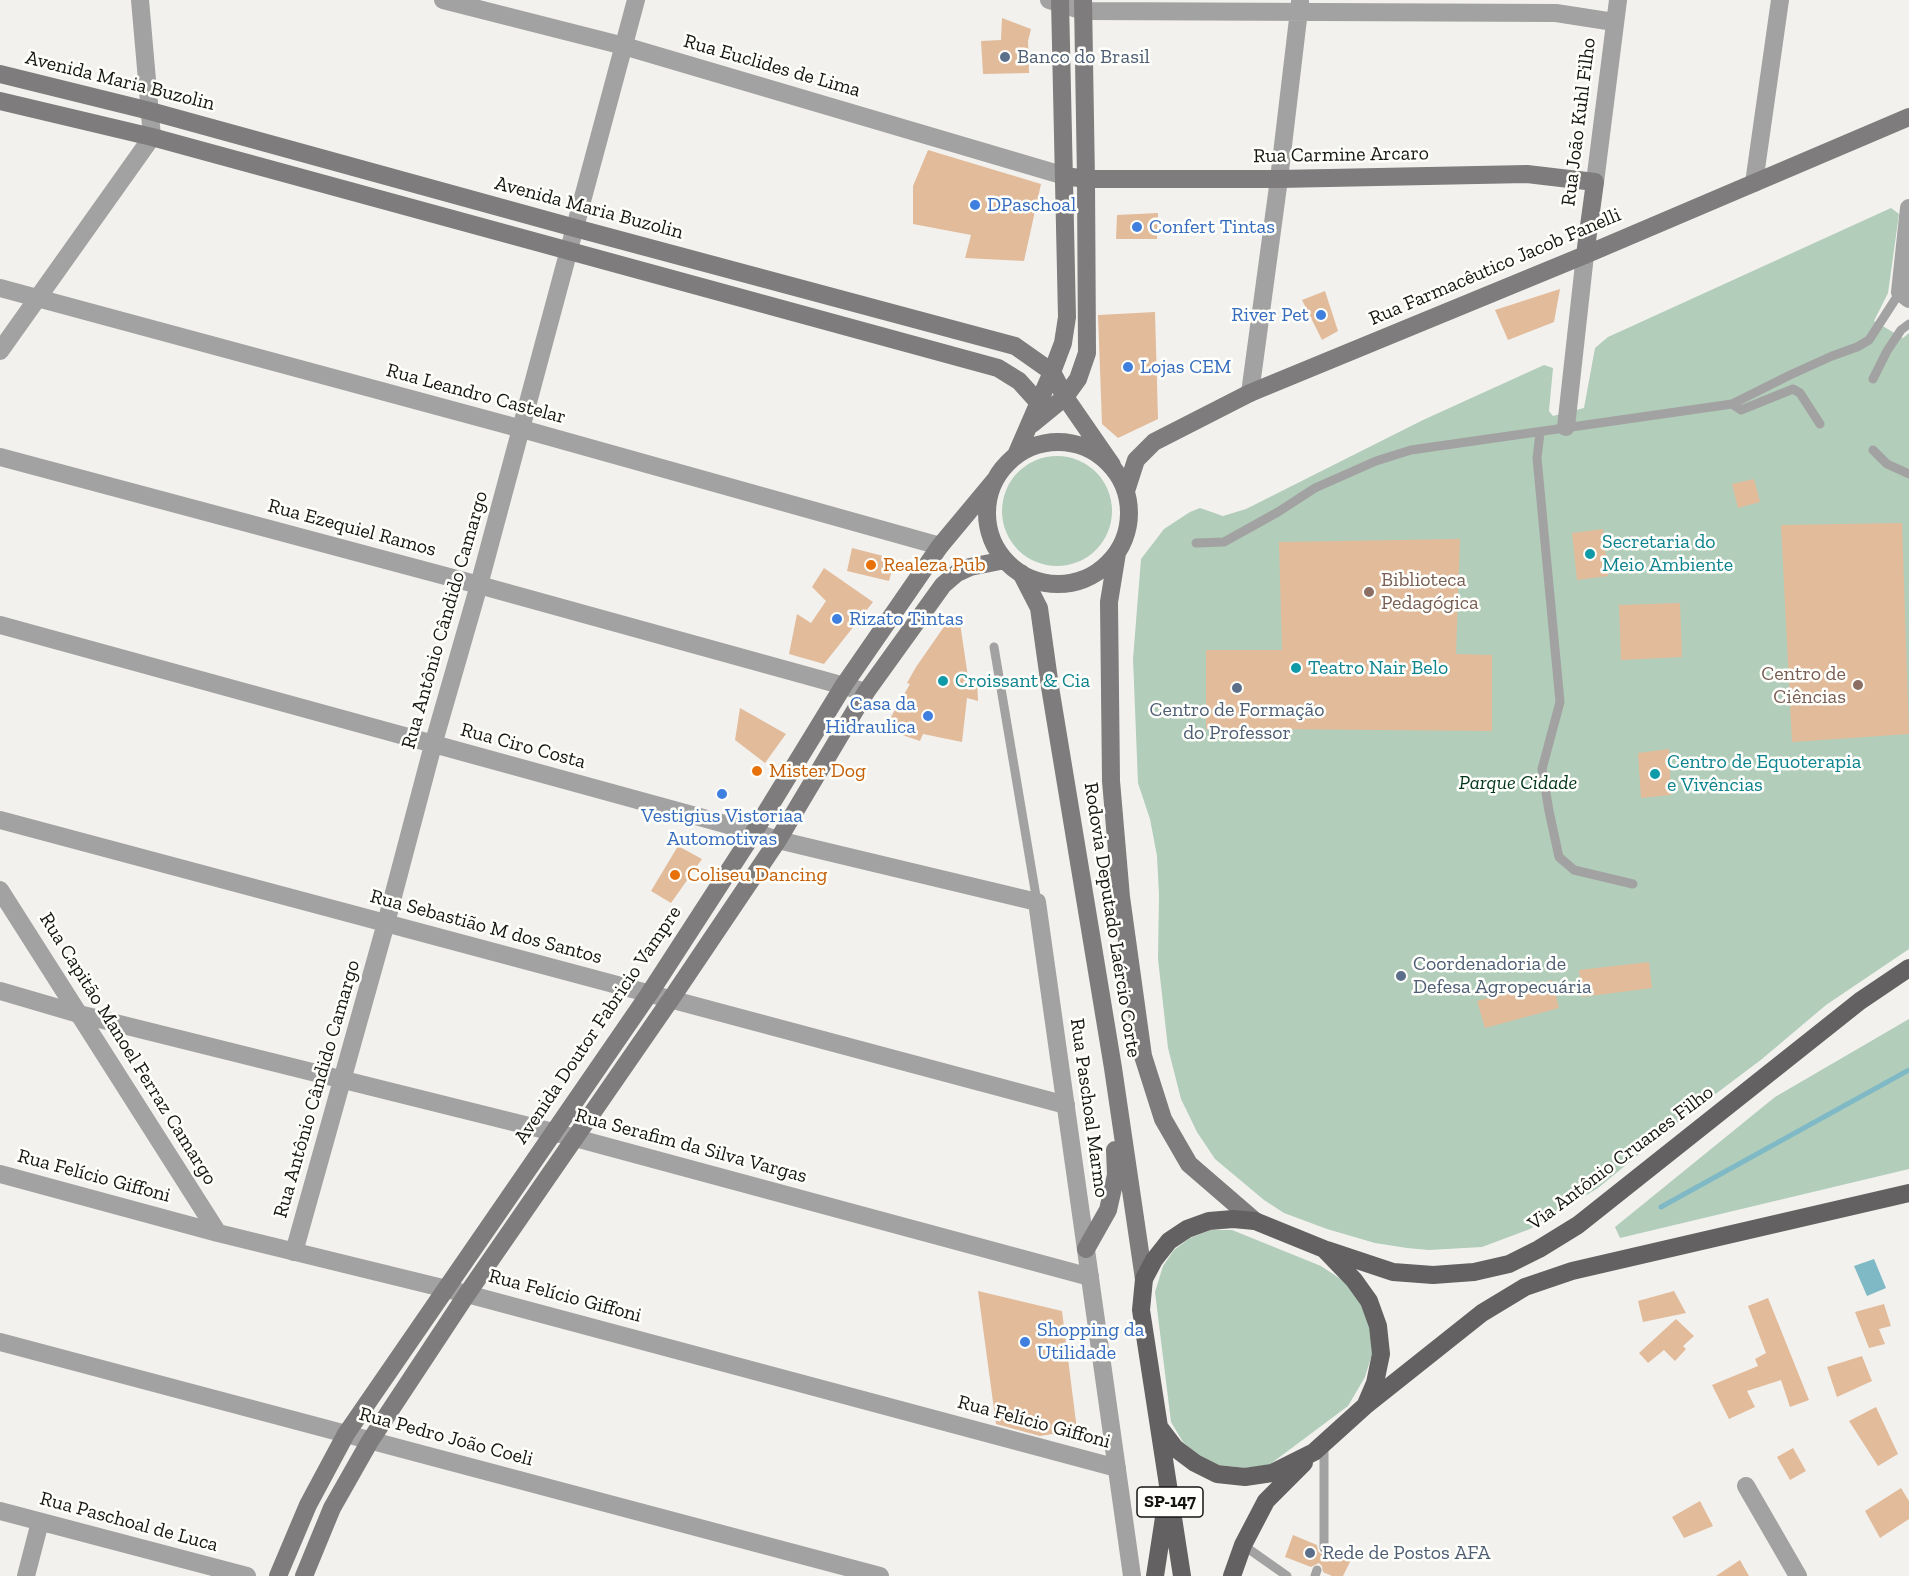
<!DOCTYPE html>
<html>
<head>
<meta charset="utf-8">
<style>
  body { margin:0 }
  canvas { display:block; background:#f2f1ee }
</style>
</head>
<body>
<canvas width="1909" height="1576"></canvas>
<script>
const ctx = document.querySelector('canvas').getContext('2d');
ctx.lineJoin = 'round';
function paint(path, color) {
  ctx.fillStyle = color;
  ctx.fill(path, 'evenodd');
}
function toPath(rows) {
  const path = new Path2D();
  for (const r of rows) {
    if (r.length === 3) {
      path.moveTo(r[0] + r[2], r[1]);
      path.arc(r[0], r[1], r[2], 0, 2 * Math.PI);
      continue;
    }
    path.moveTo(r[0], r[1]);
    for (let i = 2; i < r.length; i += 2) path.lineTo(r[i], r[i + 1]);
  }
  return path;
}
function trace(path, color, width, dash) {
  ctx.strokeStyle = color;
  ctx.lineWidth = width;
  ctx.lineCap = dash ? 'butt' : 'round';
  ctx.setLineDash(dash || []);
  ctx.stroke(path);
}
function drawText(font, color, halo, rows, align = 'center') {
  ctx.font = font + ' "Zilla Slab",serif';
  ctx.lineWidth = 5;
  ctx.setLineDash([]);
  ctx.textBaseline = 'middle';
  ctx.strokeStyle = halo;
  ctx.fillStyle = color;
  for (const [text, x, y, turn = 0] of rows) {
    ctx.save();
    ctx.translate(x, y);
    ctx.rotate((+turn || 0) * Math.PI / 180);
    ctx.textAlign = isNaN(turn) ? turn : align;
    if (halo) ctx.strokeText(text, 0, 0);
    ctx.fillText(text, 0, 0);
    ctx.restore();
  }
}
paint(toPath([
  [1891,208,1899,214,1888,293,1874,321,1903,338,1909,333,1909,949,1826,1005,1762,1059,1677,1123,1598,1188,1530,1229,1482,1247,1429,1250,1407,1248,1375,1243,1327,1229,1284,1213,1264,1200,1215,1159,1197,1132,1181,1099,1168,1048,1158,959,1159,895,1157,856,1150,819,1138,783,1133,659,1141,559,1164,529,1190,512,1200,508,1223,516,1246,509,1423,420,1544,365,1553,368,1549,411,1553,416,1584,408,1595,348,1608,337],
  [1057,511,55],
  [1909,1019,1909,1169,1620,1238,1615,1227,1775,1097],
  [1211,1230,1232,1230,1321,1266,1342,1280,1362,1301,1371,1328,1372,1354,1365,1377,1348,1406,1269,1465,1245,1468,1219,1465,1200,1457,1183,1442,1171,1422,1155,1292,1163,1266,1174,1250,1190,1238]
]), '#b2cdba');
paint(toPath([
  [1874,1259,1886,1288,1867,1296,1854,1266]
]), '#80b9c6');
trace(toPath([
  [1661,1207,1909,1070]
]), '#80b9c6', 5);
paint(toPath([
  [1002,18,1031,29,1028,41,1029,73,983,74,981,41,1001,40],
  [928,150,1041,184,1024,261,965,258,971,235,913,224,913,186],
  [1158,213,1157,239,1116,239,1117,215],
  [1560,289,1554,322,1508,340,1495,310],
  [1325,291,1338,331,1322,340,1302,300],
  [1155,312,1158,419,1118,438,1102,424,1098,315],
  [1754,479,1760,502,1738,508,1732,484],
  [1902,523,1909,734,1792,742,1781,525],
  [1603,529,1608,576,1577,580,1572,533],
  [1460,539,1456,654,1492,655,1492,731,1268,729,1268,741,1244,741,1244,729,1206,729,1206,650,1282,650,1279,542],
  [852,548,895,559,889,581,847,571],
  [824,568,873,602,824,664,789,654,797,614,811,623,826,601,812,587],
  [1680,603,1682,657,1621,660,1619,605],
  [948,621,960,623,968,677,977,679,978,701,967,698,962,742,923,734,920,741,884,729,910,684,907,683,916,667],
  [740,708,786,734,765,763,735,740],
  [1669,749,1671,795,1641,798,1638,753],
  [678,846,702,859,671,903,651,891],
  [1649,962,1652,988,1582,997,1579,970],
  [1552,980,1559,1008,1485,1028,1477,1001],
  [978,1291,1062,1311,1077,1430,1040,1436,996,1424],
  [1674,1291,1686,1313,1643,1322,1638,1301],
  [1768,1298,1809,1400,1790,1407,1781,1380,1747,1391,1755,1407,1729,1419,1712,1385,1758,1366,1755,1359,1766,1353,1748,1306],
  [1884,1304,1891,1326,1879,1329,1885,1344,1869,1348,1855,1312],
  [1676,1319,1694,1336,1683,1346,1686,1349,1675,1361,1664,1350,1648,1363,1639,1353],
  [1862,1356,1872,1381,1837,1397,1827,1367],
  [1876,1407,1898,1454,1878,1466,1849,1421],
  [1793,1448,1806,1471,1790,1480,1777,1457],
  [1901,1488,1909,1501,1909,1519,1880,1538,1865,1511],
  [1700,1501,1713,1526,1684,1538,1672,1517],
  [1293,1535,1317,1545,1318,1551,1321,1554,1327,1554,1330,1551,1351,1560,1343,1576,1332,1576,1323,1572,1322,1566,1319,1563,1311,1567,1285,1557],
  [1740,1560,1749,1576,1716,1576]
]), '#e2bb9a');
trace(toPath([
  [1873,379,1887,351,1901,330,1909,324],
  [1732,404,1741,410,1793,389,1800,393,1820,424],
  [1540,433,1537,458,1560,702,1542,769,1549,811,1559,857,1574,870,1633,884],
  [1873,450,1887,464,1909,474],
  [1196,543,1224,542,1278,512,1315,488,1376,461,1411,450,1732,404,1790,375,1832,356,1857,347,1869,340,1900,292],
  [994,647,1037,902],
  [1243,1545,1287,1576],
  [1324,1548,1324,1443],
  [1315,1576,1317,1570]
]), '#a3a2a2', 9);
trace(toPath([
  [443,0,624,46,1065,176],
  [1049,0,1083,11,1556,13,1614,22],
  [1595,182,1618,0],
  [1754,183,1780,0],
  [1909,208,1900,292,1909,299],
  [0,288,522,429,940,546],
  [1250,393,1279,179,1300,2],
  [1566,427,1585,255],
  [0,457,479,585,866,692],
  [0,625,754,832],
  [0,820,1066,1105],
  [0,991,79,1014,553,1132,1090,1277],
  [294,1252,386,923,433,745,479,585,636,0],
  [0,1342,880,1576],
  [1746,1486,1798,1576],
  [0,1511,247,1576],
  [26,1576,40,1522]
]), '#a3a2a2', 18);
trace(toPath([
  [0,351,152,137,140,0],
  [754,832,778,840,1037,902,1132,1576],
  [0,890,218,1233],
  [0,1174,218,1233,467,1294,1117,1468]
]), '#a3a2a2', 18);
trace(toPath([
  [0,74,150,111,575,228,1015,346,1052,372,1065,397,1112,465],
  [0,101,152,137,998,368,1019,381,1038,402],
  [1065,176,1086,179,1279,179,1527,174,1595,182,1585,255],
  [1032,424,1065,397,1078,379,1087,353,1086,179,1083,0],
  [1058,513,71],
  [1016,455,1052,372,1063,343,1067,317,1060,0],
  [1126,491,1136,460,1154,442,1250,393,1585,255,1909,117],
  [1117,553,1109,602,1111,781,1121,897,1143,1056,1163,1119,1189,1164,1255,1221],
  [1021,573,1039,608,1050,687,1113,1068,1144,1279],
  [1086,1249,1108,1210,1116,1175,1115,1150],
  [278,1576,308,1505,346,1434,649,994,754,832,844,685,940,546,995,480],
  [304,1576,332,1508,370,1441,467,1294,671,999,778,840,866,692,943,585,957,573,970,567,1005,560]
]), '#7e7c7c', 18);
trace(toPath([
  [1327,1250,1393,1272,1433,1275,1474,1272,1509,1264,1539,1249,1578,1225,1860,1001,1909,968],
  [1159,1427,1175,1448,1195,1463,1217,1474,1245,1477,1272,1473,1314,1452,1365,1406,1482,1313,1525,1287,1572,1271,1909,1193],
  [1155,1576,1165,1511],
  [1182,1576,1141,1310,1144,1279,1154,1260,1169,1241,1187,1229,1209,1221,1233,1219,1255,1221,1324,1249,1354,1280,1369,1301,1378,1326,1381,1354,1375,1383,1366,1404],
  [1232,1576,1243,1545,1266,1501,1304,1463]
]), '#636161', 18);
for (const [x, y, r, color] of [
  [1005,57,6,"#5c6f8a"],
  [975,205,6,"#3f7fe0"],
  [1137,227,6,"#3f7fe0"],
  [1321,315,6,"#3f7fe0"],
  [1128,367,6,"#3f7fe0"],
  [1590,554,6,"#0f9aa8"],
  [871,565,6,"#e8710a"],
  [1369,592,6,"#8d6e63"],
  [837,619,6,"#3f7fe0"],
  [1296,668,6,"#0f9aa8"],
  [943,681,6,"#0f9aa8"],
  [1858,685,6,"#8d6e63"],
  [1237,688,6,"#5c6f8a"],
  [928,716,6,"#3f7fe0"],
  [757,771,6,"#e8710a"],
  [1655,774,6,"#0f9aa8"],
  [722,794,6,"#3f7fe0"],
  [675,875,6,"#e8710a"],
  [1401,976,6,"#5c6f8a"],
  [1025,1342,6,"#3f7fe0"],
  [1310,1553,6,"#5c6f8a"]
]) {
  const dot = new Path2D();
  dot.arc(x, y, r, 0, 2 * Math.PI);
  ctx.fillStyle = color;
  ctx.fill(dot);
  trace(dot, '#fffffc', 2);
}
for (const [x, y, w] of [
  [1170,1502,66]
]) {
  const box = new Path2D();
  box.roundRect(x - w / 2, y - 15, w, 30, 4.5);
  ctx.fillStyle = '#fffffc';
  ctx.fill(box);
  trace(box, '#161514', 1.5);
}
drawText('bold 18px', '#161514', null, [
  ["SP-147",1170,1502]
]);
drawText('20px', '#4e5e75', '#fffffc', [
  ["Banco do Brasil",1017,57],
  ["Centro de Formação",1237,710,"center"],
  ["do Professor",1237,733,"center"],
  ["Coordenadoria de",1413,964],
  ["Defesa Agropecuária",1413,987],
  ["Rede de Postos AFA",1322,1553]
], 'left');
drawText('20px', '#161514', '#fffffc', [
  ["Rua Euclides de Lima",772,66,16],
  ["Avenida Maria Buzolin",120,81,14],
  ["Rua João Kuhl Filho",1579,122,-83],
  ["Rua Carmine Arcaro",1341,155,-1],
  ["Avenida Maria Buzolin",589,208,15],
  ["Rua Farmacêutico Jacob Fanelli",1495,267,-23],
  ["Rua Leandro Castelar",476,394,15],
  ["Rua Ezequiel Ramos",352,528,15],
  ["Rua Antônio Cândido Camargo",445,620,-74],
  ["Rua Ciro Costa",523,746,15],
  ["Rodovia Deputado Laércio Corte",1112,920,81],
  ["Rua Sebastião M dos Santos",486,927,15],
  ["Avenida Doutor Fabricio Vampre",598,1025,-56],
  ["Rua Capitão Manoel Ferraz Camargo",128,1049,58],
  ["Rua Antônio Cândido Camargo",317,1089,-74],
  ["Rua Paschoal Marmo",1089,1108,82],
  ["Rua Serafim da Silva Vargas",691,1146,15],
  ["Via Antônio Cruanes Filho",1621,1158,-37],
  ["Rua Felício Giffoni",94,1176,15],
  ["Rua Felício Giffoni",565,1296,15],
  ["Rua Felício Giffoni",1034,1422,15],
  ["Rua Pedro João Coeli",446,1437,15],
  ["Rua Paschoal de Luca",129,1522,15]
]);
drawText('20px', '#366cbe', '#fffffc', [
  ["DPaschoal",987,205],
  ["Confert Tintas",1149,227],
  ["River Pet",1309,315,"right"],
  ["Lojas CEM",1140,367],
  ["Rizato Tintas",849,619],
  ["Casa da",916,704,"right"],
  ["Hidraulica",916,727,"right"],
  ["Vestigius Vistoriaa",722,816,"center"],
  ["Automotivas",722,839,"center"],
  ["Shopping da",1037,1330],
  ["Utilidade",1037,1353]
], 'left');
drawText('20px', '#0d838f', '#fffffc', [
  ["Secretaria do",1602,542],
  ["Meio Ambiente",1602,565],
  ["Teatro Nair Belo",1308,668],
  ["Croissant & Cia",955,681],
  ["Centro de Equoterapia",1667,762],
  ["e Vivências",1667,785]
], 'left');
drawText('20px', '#c56008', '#fffffc', [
  ["Realeza Pub",883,565],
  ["Mister Dog",769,771],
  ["Coliseu Dancing",687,875]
], 'left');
drawText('20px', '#785e54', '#fffffc', [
  ["Biblioteca",1381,580],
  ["Pedagógica",1381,603],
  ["Centro de",1846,674,"right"],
  ["Ciências",1846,697,"right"]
], 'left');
drawText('italic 20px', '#003519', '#fffffc', [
  ["Parque Cidade",1518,783]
]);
</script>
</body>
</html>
